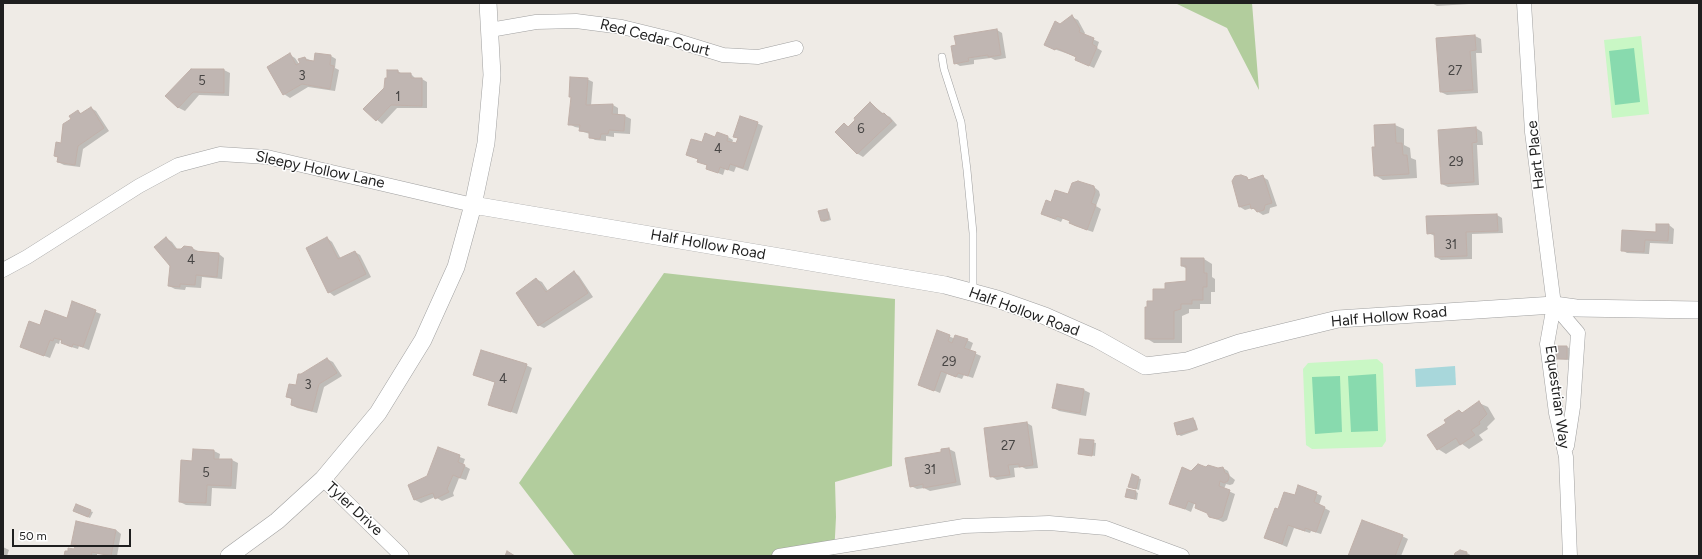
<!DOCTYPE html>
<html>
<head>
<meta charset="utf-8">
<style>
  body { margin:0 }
  #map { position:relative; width:1702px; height:559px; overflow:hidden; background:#efebe6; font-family:Figtree,sans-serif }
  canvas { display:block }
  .frame { position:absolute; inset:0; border:4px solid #1f1f1f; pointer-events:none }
  .scale { position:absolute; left:12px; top:529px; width:119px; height:18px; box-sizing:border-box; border:2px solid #1f1f1f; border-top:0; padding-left:5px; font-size:12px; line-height:14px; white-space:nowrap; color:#1f1f1f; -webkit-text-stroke:3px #fff; paint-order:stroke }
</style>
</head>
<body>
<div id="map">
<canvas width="1702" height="559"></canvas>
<div class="frame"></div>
<div class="scale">50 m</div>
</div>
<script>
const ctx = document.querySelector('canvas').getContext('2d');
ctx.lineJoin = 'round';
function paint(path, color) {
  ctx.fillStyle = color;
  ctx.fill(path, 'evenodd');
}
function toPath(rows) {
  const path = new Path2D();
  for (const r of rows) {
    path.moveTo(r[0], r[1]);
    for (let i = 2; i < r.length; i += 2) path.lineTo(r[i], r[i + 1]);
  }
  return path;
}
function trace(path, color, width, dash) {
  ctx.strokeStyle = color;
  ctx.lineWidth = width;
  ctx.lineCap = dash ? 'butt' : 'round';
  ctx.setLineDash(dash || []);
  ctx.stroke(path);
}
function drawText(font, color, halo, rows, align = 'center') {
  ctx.font = font + ' Figtree,sans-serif';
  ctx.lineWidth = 3;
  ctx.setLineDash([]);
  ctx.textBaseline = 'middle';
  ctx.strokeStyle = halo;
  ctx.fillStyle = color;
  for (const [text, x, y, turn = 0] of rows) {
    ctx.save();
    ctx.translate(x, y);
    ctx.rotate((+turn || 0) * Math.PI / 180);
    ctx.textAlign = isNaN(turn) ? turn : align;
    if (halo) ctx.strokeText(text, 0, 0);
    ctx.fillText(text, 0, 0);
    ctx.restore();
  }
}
paint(toPath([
  [1175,3,1252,3,1259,90,1227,28],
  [664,273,895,299,892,466,835,482,836,517,834,556,575,556,519,483]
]), '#b2cd9d');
paint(toPath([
  [1641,36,1649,114,1612,118,1604,40],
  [1377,359,1383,364,1386,441,1382,447,1312,449,1306,445,1303,369,1308,363]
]), '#c9f7c5');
paint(toPath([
  [1634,48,1640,102,1615,105,1609,51],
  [1376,374,1378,431,1351,432,1348,376],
  [1340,376,1342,432,1315,434,1312,377]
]), '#88daae');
paint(toPath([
  [1455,366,1456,385,1416,387,1415,369]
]), '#a8d7db');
paint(toPath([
  [1432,3,1469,3,1469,4,1437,6],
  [1072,17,1078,20,1085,33,1084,35,1099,42,1097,48,1102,51,1094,68,1081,62,1077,57,1051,48,1061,25],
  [997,30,1002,33,1006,58,995,60,991,58,974,60,974,64,960,66,955,63],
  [1475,36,1481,39,1482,53,1476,53,1478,93,1447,95,1441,92,1437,39],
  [290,55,295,58,299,64,305,58,315,62,331,56,336,59,335,68,339,70,335,91,308,87,290,98,284,94],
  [191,70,224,70,230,73,229,96,199,95,185,111,179,108,167,96],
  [398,71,402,74,411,74,416,79,422,79,427,82,427,108,397,108,382,124,364,109,385,88],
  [587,79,593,82,591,106,613,105,618,108,618,116,625,116,631,119,630,134,614,133,614,137,606,136,606,141,595,140,590,137,590,134,580,131,580,128,575,127,569,124],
  [870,103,884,114,890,117,897,125,863,157,858,154,837,132,845,124,849,127],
  [91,108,96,111,109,131,83,149,80,167,64,165,58,162,59,158,55,156,78,111,82,114],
  [757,123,763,126,748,171,736,167,734,172,725,169,723,175,713,171,707,168,708,166,699,162,699,160,687,154,702,143,716,138,728,137,733,140,732,143,737,145,739,139,734,136],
  [1395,125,1404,129,1404,145,1410,148,1411,158,1416,160,1417,178,1383,180,1375,175,1376,148,1375,126],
  [1476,128,1482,132,1483,145,1477,145,1479,185,1448,187,1442,184,1439,131],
  [1263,177,1268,180,1277,206,1270,208,1269,213,1263,215,1252,208,1245,210,1240,207,1247,178,1250,180],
  [1094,187,1099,191,1100,195,1096,206,1101,209,1093,232,1075,226,1070,223,1070,221,1063,218,1061,222,1042,214,1051,203,1068,195],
  [827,210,829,212,831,220,824,222,821,221],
  [1497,215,1502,218,1503,233,1472,234,1472,259,1441,260,1436,257,1435,236,1428,233],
  [1669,225,1674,229,1673,244,1650,243,1649,254,1627,253,1622,250],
  [166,238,172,242,178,250,192,248,198,251,219,254,224,258,222,279,202,277,201,288,186,287,185,290,175,289,169,286,171,266],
  [327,238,332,242,341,259,355,252,360,255,371,277,334,296,329,292],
  [1204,259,1212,264,1212,277,1215,279,1215,292,1211,292,1211,304,1200,304,1200,309,1189,309,1189,313,1182,316,1182,343,1154,343,1146,338,1154,302,1166,290,1187,282,1187,269,1182,266],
  [574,272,579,276,593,297,544,328,538,325,536,279,542,282,548,291],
  [73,303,101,314,89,350,79,346,78,349,68,346,60,340,59,344,56,343,50,358,21,347,41,326,67,319],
  [938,331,955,339,967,340,973,343,970,351,981,356,973,378,964,375,962,379,947,374,940,393,919,384],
  [1567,347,1569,348,1569,360,1557,359],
  [327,359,333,362,342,376,324,387,317,413,297,408,292,405,293,400,287,397,297,386,301,375],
  [526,365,532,368,517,414,489,404,496,383,474,375],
  [1058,385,1084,390,1090,393,1086,416,1059,411,1054,408],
  [1479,403,1488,407,1495,419,1487,427,1488,429,1479,435,1483,440,1469,449,1462,444,1446,454,1438,449,1448,423,1460,411,1463,413],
  [1193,419,1195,420,1198,430,1181,436,1178,434],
  [1027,423,1032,426,1038,468,1026,469,1022,467,1014,468,1015,477,997,480,991,476],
  [1081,440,1096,443,1095,456,1079,453],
  [438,449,465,459,463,465,470,469,466,480,459,478,453,493,454,496,442,501,435,497,421,503,415,500,409,486,428,477],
  [949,449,955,452,961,485,930,491,924,488,917,489,911,486,942,452,942,450],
  [194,450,214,451,220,454,219,460,232,460,238,463,236,489,212,488,211,506,186,505,180,502,193,462],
  [1223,468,1228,471,1230,476,1235,480,1233,484,1230,485,1226,484,1224,489,1235,494,1227,520,1223,522,1216,519,1208,513,1196,508,1197,505,1194,504,1191,512,1171,503,1191,472],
  [1132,476,1141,479,1139,490,1132,488],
  [1299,486,1322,496,1319,505,1330,511,1321,534,1311,531,1310,533,1294,528,1287,547,1266,538,1279,510,1295,497],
  [1136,492,1138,493,1137,500,1126,497],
  [90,511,93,512,90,518,76,512],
  [116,530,121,534,117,556,97,554,97,556,65,556,75,550,76,546,72,544],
  [1402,536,1408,539,1401,556,1349,556],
  [3,547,9,550,7,556,3,556],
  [1460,551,1467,553,1472,556,1455,556]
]), '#0003');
const building = toPath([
  [1072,15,1080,29,1079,32,1094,38,1092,44,1097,47,1089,66,1075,60,1076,57,1056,48,1055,50,1044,45,1055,21,1060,24,1072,15],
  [997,29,1001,55,988,57,988,55,968,58,969,61,954,64,951,46,956,45,954,36,997,29],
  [1475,35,1476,50,1470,51,1473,90,1440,92,1436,38,1475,35],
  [290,53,296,65,300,63,298,59,305,57,306,60,314,61,315,53,331,55,330,65,334,66,330,89,302,84,283,95,267,67,290,53],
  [191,69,224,69,224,93,193,92,178,108,165,96,191,69],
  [387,70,398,70,398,73,411,73,411,78,422,78,422,106,391,105,376,121,363,109,384,88,385,78,387,78,387,70],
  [570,77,588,78,586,105,613,104,612,114,625,115,624,131,609,130,608,134,601,134,600,139,589,138,589,132,579,131,580,125,568,125,571,97,569,97,570,77],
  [870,102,882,114,884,113,892,121,857,154,835,132,844,123,848,127,855,120,854,118,870,102],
  [91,107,104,128,78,146,75,165,57,162,58,157,54,156,56,142,61,143,63,124,71,119,69,116,78,110,80,114,91,107],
  [740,116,758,122,743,168,730,164,728,170,720,167,718,173,706,169,707,165,697,162,698,159,686,155,691,139,702,142,705,133,715,137,717,132,728,136,727,141,736,143,738,138,733,137,740,116],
  [1395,124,1396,143,1402,143,1403,155,1407,155,1409,174,1374,176,1372,147,1375,147,1374,125,1395,124],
  [1476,127,1477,142,1472,143,1474,182,1441,184,1438,130,1476,127],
  [1241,175,1247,177,1248,180,1263,175,1272,203,1265,205,1264,210,1257,212,1254,208,1251,209,1250,204,1239,207,1232,181,1235,176,1241,175],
  [1078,181,1094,186,1095,192,1091,203,1096,205,1087,230,1069,223,1070,221,1057,216,1055,219,1041,214,1046,200,1051,202,1055,190,1068,194,1072,183,1078,181],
  [827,209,829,219,821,221,818,211,827,209],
  [1497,214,1498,231,1466,232,1467,256,1435,257,1434,233,1427,234,1426,216,1497,214],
  [1656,224,1669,224,1668,241,1645,240,1644,252,1621,251,1622,230,1656,232,1656,224],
  [166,237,175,249,181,249,184,246,192,247,194,251,219,253,217,277,196,275,195,285,180,284,180,287,168,286,170,266,154,247,166,237],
  [327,237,338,259,355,251,366,274,328,293,306,248,327,237],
  [1181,258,1204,258,1204,273,1207,273,1207,287,1203,287,1203,300,1192,300,1192,304,1181,304,1181,309,1174,311,1174,339,1145,339,1145,307,1147,307,1147,301,1153,301,1153,289,1165,289,1165,283,1186,281,1186,266,1181,266,1181,258],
  [574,271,588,293,538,326,516,293,536,278,546,292,574,271],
  [72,301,96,310,83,347,73,344,72,347,61,343,62,340,54,338,53,341,50,340,44,356,20,347,29,321,40,325,45,310,67,318,72,301],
  [937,330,950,335,948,341,952,343,955,335,968,339,964,348,976,352,968,376,958,373,956,377,941,371,934,391,918,385,937,330],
  [1556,346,1567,346,1567,359,1556,359,1556,346],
  [481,350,527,364,511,412,488,405,495,382,473,375,481,350],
  [327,358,337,373,319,384,312,411,291,405,292,398,286,397,289,384,296,385,298,374,301,374,327,358],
  [1057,384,1084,389,1080,413,1052,408,1057,384],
  [1479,401,1487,414,1479,422,1480,424,1471,430,1475,435,1460,445,1456,438,1437,450,1427,435,1446,423,1444,420,1459,410,1462,413,1479,401],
  [1193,418,1197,429,1177,435,1174,423,1193,418],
  [1027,422,1033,465,1019,467,1019,464,1008,465,1010,475,990,477,984,428,1027,422],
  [1080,439,1094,440,1092,456,1078,454,1080,439],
  [438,447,460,455,458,462,465,465,460,478,453,475,447,489,449,492,435,499,433,493,414,500,408,485,427,476,438,447],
  [949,448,956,482,923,488,923,484,910,487,905,458,941,452,941,449,949,448],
  [193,449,214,450,214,459,232,459,231,486,207,485,206,503,179,502,181,460,192,461,193,449],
  [1198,464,1206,467,1208,465,1218,468,1223,467,1225,473,1228,474,1229,477,1228,481,1224,483,1220,481,1219,486,1230,490,1222,517,1217,519,1209,517,1207,513,1195,508,1196,504,1188,501,1185,509,1169,504,1182,467,1191,471,1198,464],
  [1132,474,1139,477,1136,489,1128,487,1132,474],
  [1298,485,1317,492,1314,502,1325,507,1316,532,1305,528,1305,531,1288,525,1282,544,1264,538,1275,508,1278,509,1284,492,1295,495,1298,485],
  [1127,489,1136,491,1135,499,1125,497,1127,489],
  [76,504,91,510,88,517,73,511,76,504],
  [1362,520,1403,535,1395,556,1348,556,1362,520],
  [76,521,116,530,111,556,92,552,91,556,64,556,65,551,68,551,68,548,74,549,76,544,71,545,76,521],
  [1460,550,1467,552,1466,556,1454,556,1455,553,1460,550],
  [507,551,515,556,505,556,507,551]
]);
paint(building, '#c0b6b2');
trace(building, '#c0b0a9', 1);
const service = toPath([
  [942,57,944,69,961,122,967,170,973,233,973,292]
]);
const minor = toPath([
  [1524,3,1532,132,1554,305,1547,344,1556,413,1566,457,1570,556],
  [490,30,536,22,576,21,622,27,671,39,723,55,758,57,796,48],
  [3,270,27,257,139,186,178,165,220,154,267,157,473,205],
  [1554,305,1578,333,1573,407,1567,446],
  [323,479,402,556],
  [779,556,964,526,1049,523,1106,528,1182,556]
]);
const tertiary = toPath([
  [473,205,945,285,997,299,1045,316,1097,339,1145,366,1187,361,1239,343,1338,319,1554,305,1576,308,1699,310],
  [229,556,277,521,323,479,378,413,423,340,456,267,473,205,486,143,492,75,488,3]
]);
trace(service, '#a0a0a0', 8);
trace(minor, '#a0a0a0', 15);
trace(tertiary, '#a0a0a0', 18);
trace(service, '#fff', 7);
trace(minor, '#fff', 14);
trace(tertiary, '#fff', 17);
drawText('13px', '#474544', null, [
  ["27",1455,71],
  ["3",302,76],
  ["5",202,81],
  ["1",398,97],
  ["6",861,129],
  ["4",718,149],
  ["29",1456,162],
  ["31",1451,245],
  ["4",191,260],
  ["29",949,362],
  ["4",503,379],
  ["3",308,385],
  ["27",1008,446],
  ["31",930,470],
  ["5",206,473]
]);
drawText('15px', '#1f1f1f', '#fff', [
  ["Red Cedar Court",655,38,14],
  ["Hart Place",1536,155,-96],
  ["Sleepy Hollow Lane",320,170,12],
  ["Half Hollow Road",708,245,10],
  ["Half Hollow Road",1024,312,20],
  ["Half Hollow Road",1389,317,-5],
  ["Equestrian Way",1557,397,82],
  ["Tyler Drive",354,509,43]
]);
</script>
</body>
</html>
